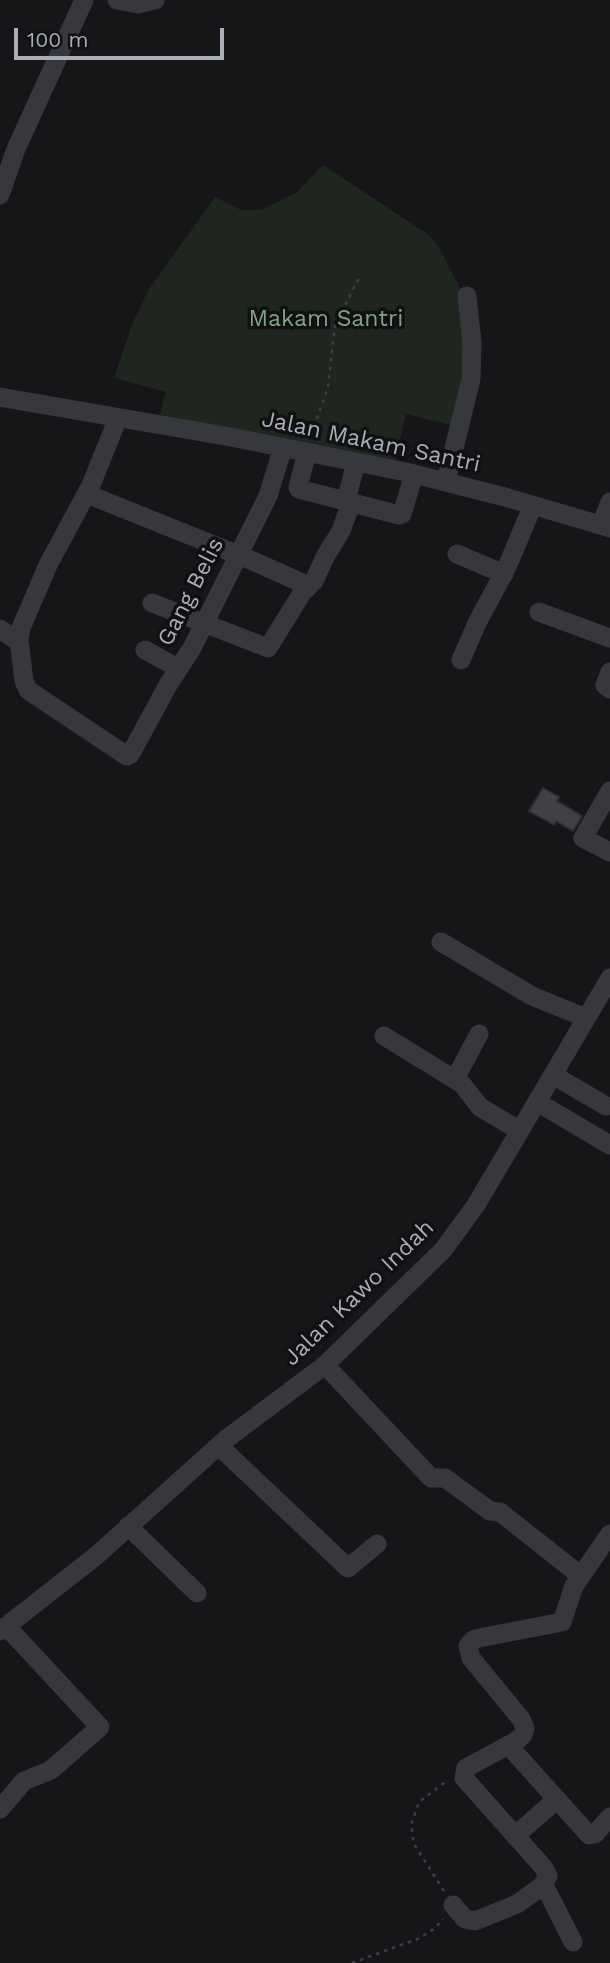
<!DOCTYPE html>
<html>
<head>
<meta charset="utf-8">
<style>
  body { margin:0 }
  #map { position:relative; width:610px; height:1963px; overflow:hidden; background:#161618; font-family:"Work Sans",sans-serif }
  canvas { display:block }
  .scale { position:absolute; left:14px; top:28px; width:210px; height:32px; box-sizing:border-box; border:4px solid #a8adb8; border-top:0; padding-left:9px; font-size:21px; line-height:24px; white-space:nowrap; color:#a8adb8; -webkit-text-stroke:5px #111113; paint-order:stroke }
</style>
</head>
<body>
<div id="map">
<canvas width="610" height="1963"></canvas>
<div class="scale">100 m</div>
</div>
<script>
const ctx = document.querySelector('canvas').getContext('2d');
ctx.lineJoin = 'round';
function paint(path, color) {
  ctx.fillStyle = color;
  ctx.fill(path, 'evenodd');
}
function toPath(rows) {
  const path = new Path2D();
  for (const r of rows) {
    path.moveTo(r[0], r[1]);
    for (let i = 2; i < r.length; i += 2) path.lineTo(r[i], r[i + 1]);
  }
  return path;
}
function trace(path, color, width, dash) {
  ctx.strokeStyle = color;
  ctx.lineWidth = width;
  ctx.lineCap = dash ? 'butt' : 'round';
  ctx.setLineDash(dash || []);
  ctx.stroke(path);
}
function drawText(font, color, halo, rows, align = 'center') {
  ctx.font = font + ' "Work Sans",sans-serif';
  ctx.lineWidth = 7;
  ctx.setLineDash([]);
  ctx.textBaseline = 'middle';
  ctx.strokeStyle = halo;
  ctx.fillStyle = color;
  for (const [text, x, y, turn = 0] of rows) {
    ctx.save();
    ctx.translate(x, y);
    ctx.rotate((+turn || 0) * Math.PI / 180);
    ctx.textAlign = isNaN(turn) ? turn : align;
    if (halo) ctx.strokeText(text, 0, 0);
    ctx.fillText(text, 0, 0);
    ctx.restore();
  }
}
paint(toPath([
  [323,165,429,235,439,247,461,290,468,336,456,426,406,414,394,464,159,418,166,392,114,378,133,322,149,289,215,197,241,210,261,210,297,192]
]), '#1e261f');
const building = toPath([
  [543,788,559,797,557,801,582,816,573,831,556,821,554,825,529,811,543,788]
]);
paint(building, '#404145');
trace(building, '#303034', 2);
trace(toPath([
  [311,435,328,387,335,325,359,278],
  [444,1891,414,1844,411,1825,419,1802,448,1780],
  [352,1963,420,1938,435,1928,443,1919]
]), '#3d3f44', 2.5, [3.5, 5]);
trace(toPath([
  [117,0,138,4,155,0],
  [0,195,16,149,84,0],
  [0,397,231,437,406,472,505,497,610,528],
  [118,418,91,485,48,565,21,628,19,640,24,681,28,690,127,756,130,755,168,685,192,648,268,496,283,447],
  [307,452,298,487,299,489,399,515,402,514,414,474],
  [446,481,471,379,472,343,467,296],
  [87,494,246,558,309,586],
  [346,501,356,462],
  [601,525,610,502],
  [457,554,504,574],
  [152,603,268,648,302,593,314,581,326,555,341,531,351,503],
  [539,612,610,638],
  [0,629,19,642],
  [145,650,178,668],
  [461,660,477,623,507,567,533,505],
  [610,672,605,685,610,689],
  [610,791,583,838,610,852],
  [441,942,532,996,586,1018],
  [384,1036,462,1084,480,1107,520,1131],
  [553,1075,606,1106],
  [455,1079,479,1034],
  [537,1102,610,1145],
  [325,1365,431,1478,445,1478,490,1511,500,1512,581,1576],
  [219,1446,348,1568,377,1544],
  [128,1526,197,1593],
  [0,1631,96,1556,225,1440,325,1365,443,1250,476,1205,610,978],
  [508,1745,589,1835,595,1834,610,1817],
  [0,1809,24,1781,51,1770,100,1727,6,1626],
  [515,1836,557,1799],
  [544,1885,573,1942],
  [453,1905,465,1919,475,1921,517,1904,542,1886,548,1876,544,1868,464,1778,466,1768,516,1741,523,1735,525,1728,521,1719,471,1658,468,1646,473,1640,479,1638,562,1622,574,1586,610,1534]
]), '#37383d', 19);
drawText('23px', '#7fa381', '#111113', [
  ["Makam Santri",326,319]
]);
drawText('23px', '#a8adb8', '#111113', [
  ["Jalan Makam Santri",371,442,12],
  ["Gang Belis",191,592,-63],
  ["Jalan Kawo Indah",359,1293,-44]
]);
</script>
</body>
</html>
